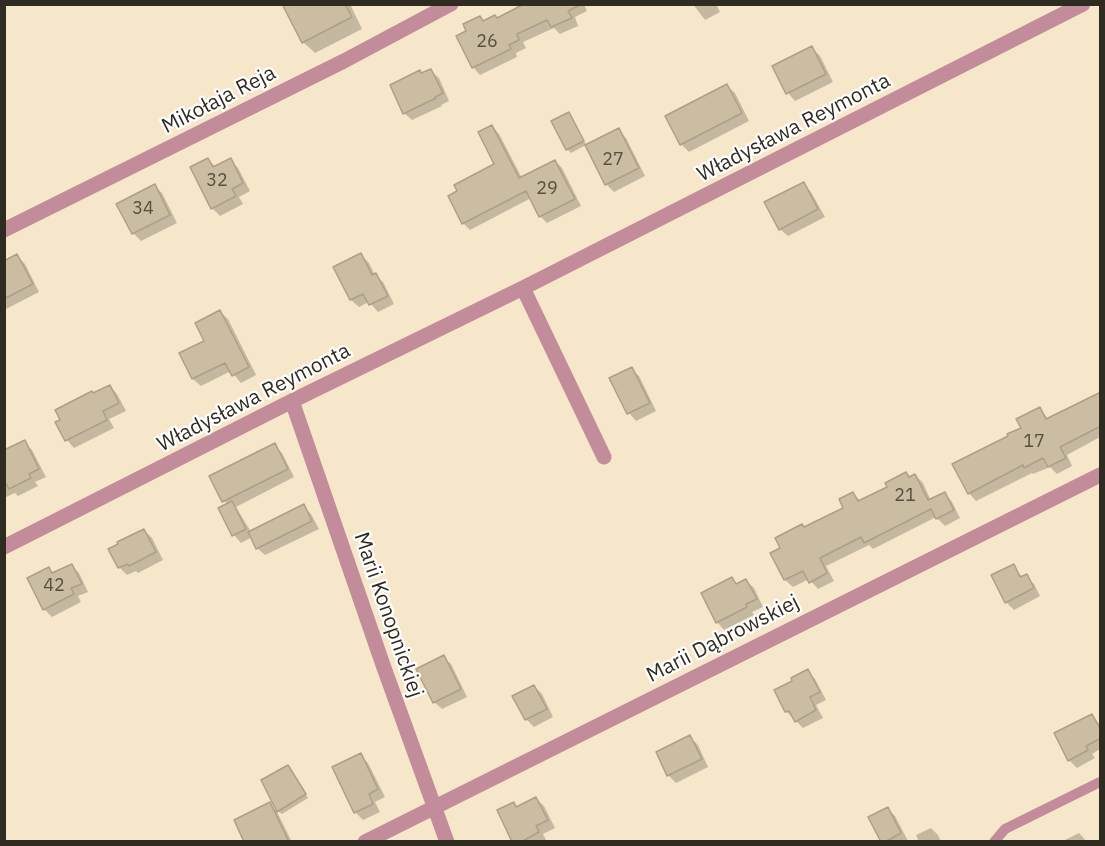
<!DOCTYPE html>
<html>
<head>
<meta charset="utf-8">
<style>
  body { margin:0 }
  #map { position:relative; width:1105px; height:846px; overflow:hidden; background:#f6e6ca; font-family:"IBM Plex Sans",sans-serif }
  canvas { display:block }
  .frame { position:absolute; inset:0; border:6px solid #302b20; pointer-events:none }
</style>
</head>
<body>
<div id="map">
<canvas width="1105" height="846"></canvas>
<div class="frame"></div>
</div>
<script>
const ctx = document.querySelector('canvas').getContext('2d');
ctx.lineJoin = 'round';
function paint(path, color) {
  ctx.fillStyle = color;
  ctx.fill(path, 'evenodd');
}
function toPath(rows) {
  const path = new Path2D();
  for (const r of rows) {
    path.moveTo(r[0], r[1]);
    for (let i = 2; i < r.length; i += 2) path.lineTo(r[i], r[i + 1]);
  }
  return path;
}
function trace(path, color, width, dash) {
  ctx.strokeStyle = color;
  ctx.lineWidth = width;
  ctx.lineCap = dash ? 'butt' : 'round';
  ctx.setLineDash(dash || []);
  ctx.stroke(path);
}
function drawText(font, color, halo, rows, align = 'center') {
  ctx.font = font + ' "IBM Plex Sans",sans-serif';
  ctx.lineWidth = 4.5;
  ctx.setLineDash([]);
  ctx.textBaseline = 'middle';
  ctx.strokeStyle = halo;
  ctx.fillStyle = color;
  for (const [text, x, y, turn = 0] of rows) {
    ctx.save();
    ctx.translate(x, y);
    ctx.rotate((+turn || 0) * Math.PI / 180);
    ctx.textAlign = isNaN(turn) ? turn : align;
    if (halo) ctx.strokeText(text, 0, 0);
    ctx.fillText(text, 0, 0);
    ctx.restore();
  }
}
paint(toPath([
  [293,4,350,4,362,29,315,53,303,42],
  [528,4,584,4,587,11,575,17,578,26,560,34,554,28,523,42,526,48,516,53,517,57,480,75,473,67,468,31,480,17,484,22,497,19],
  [693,4,716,4,720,12,705,20],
  [812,48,820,56,833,82,795,101,788,93,774,66],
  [431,71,439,78,449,101,441,105,442,106,412,120,404,113,422,75],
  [727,86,735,93,749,121,689,152,681,144],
  [569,114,587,146,618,130,626,138,645,176,614,192,606,184,586,145,571,153,567,149],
  [492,126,499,134,522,178,555,161,562,168,581,206,547,223,540,216,531,198,470,230,463,223,496,165],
  [208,160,216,167,230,160,238,168,250,191,239,197,243,204,220,216,212,208],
  [804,184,811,192,825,217,788,236,780,229],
  [154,186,162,193,177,223,141,241,133,233,118,204],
  [361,255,369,263,375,275,383,282,394,304,378,312,369,302,359,307,351,300,335,268],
  [17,256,25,264,39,292,6,309,4,307,4,262],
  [220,312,228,319,256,375,241,383,231,371,201,386,193,379,206,342],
  [631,369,639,376,656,411,636,421,629,413,611,379],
  [110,386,117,394,126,411,109,419,114,428,74,448,67,440,57,422,94,394],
  [1100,393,1100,437,1067,455,1072,466,1057,474,1050,467,1033,474,1032,473,976,501,969,493,1040,409,1049,420],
  [24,442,32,450,46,477,35,482,38,486,18,496,15,493,4,498,4,452],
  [274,445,282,453,294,477,236,507,251,532,303,506,311,514,319,529,265,555,257,548,252,537,241,543,234,535,220,508,227,505,211,477],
  [906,474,910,478,915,475,923,483,931,501,945,494,952,502,960,518,945,526,936,517,873,549,869,545,826,566,834,581,818,589,809,579,793,587,785,580,772,553,782,549,805,528,845,508,853,493,861,502,889,488],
  [144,530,152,538,163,560,138,573,136,571,127,575,119,567],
  [71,565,79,573,88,592,78,596,81,602,52,617,44,609,49,568,54,574],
  [1013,566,1023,578,1026,576,1034,584,1040,596,1014,610,1006,602],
  [732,579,738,585,746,581,754,588,763,607,752,612,754,615,724,630,717,622],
  [443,657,451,664,467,697,442,709,434,702],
  [808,671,815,679,826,700,816,705,823,718,803,728,787,712,794,682],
  [534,686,542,694,553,717,534,727,526,719],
  [1092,716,1100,725,1100,749,1092,754,1095,758,1077,768,1069,760],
  [690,737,698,745,708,767,676,783,668,775],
  [360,755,368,763,385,797,375,802,380,812,363,820,355,812],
  [288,767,308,798,282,814,278,811],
  [536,799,544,806,555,828,543,834,546,840,544,842,514,842,514,803,518,808],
  [269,804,277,812,292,842,246,842],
  [888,809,895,816,908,841,883,842],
  [931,828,938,835,941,842,919,842,916,835],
  [1079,833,1087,842,1061,842]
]), '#0003');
const building = toPath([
  [282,4,345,4,352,17,302,43,282,4],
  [524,4,582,4,568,11,572,18,551,27,547,20,517,34,519,40,509,45,511,49,472,68,456,36,466,31,463,24,480,16,483,21,495,15,497,18,524,4],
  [812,46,826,74,786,94,772,66,812,46],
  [431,69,443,93,435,97,436,98,403,114,390,85,420,70,421,73,431,69],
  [727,84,742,113,680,145,665,116,727,84],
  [569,112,584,141,566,150,551,121,569,112],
  [492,125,519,178,555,160,575,199,539,217,526,191,462,224,448,196,457,191,454,185,494,164,478,132,492,125],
  [619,128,639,168,605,185,585,145,619,128],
  [208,158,213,167,231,158,243,183,232,189,236,196,211,209,190,167,208,158],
  [804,182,818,209,779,230,764,202,804,182],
  [155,184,170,215,132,234,116,204,155,184],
  [361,253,372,275,376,273,388,296,369,305,363,294,350,300,333,267,361,253],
  [17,254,33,284,4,299,4,261,17,254],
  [220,310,249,367,232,376,225,363,192,379,179,353,204,341,195,323,220,310],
  [632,367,650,403,627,414,609,378,632,367],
  [110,385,119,403,103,411,107,420,65,441,55,422,60,420,55,410,92,391,93,393,110,385],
  [1101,392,1101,426,1060,447,1066,458,1048,467,1043,458,1024,468,1023,465,968,494,952,464,1008,436,1007,434,1021,428,1016,419,1040,407,1046,419,1101,392],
  [25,440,39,469,29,474,31,478,9,489,4,480,4,450,25,440],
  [275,443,288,469,222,502,209,476,275,443],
  [906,472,909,477,915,474,928,500,945,492,954,510,936,519,931,509,864,543,861,537,820,558,827,573,809,583,803,571,784,580,770,553,780,548,775,538,802,524,804,527,843,508,839,499,853,492,858,501,887,487,885,483,906,472],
  [232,501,246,529,232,536,218,508,232,501],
  [304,504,312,521,256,549,248,532,304,504],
  [144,529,156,552,129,566,128,564,118,568,108,549,118,544,117,542,144,529],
  [72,564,82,584,71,588,74,594,43,610,27,578,49,567,52,573,72,564],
  [1014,564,1020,577,1027,574,1034,588,1005,603,991,575,1014,564],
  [732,577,736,584,746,579,757,599,746,604,747,607,716,623,701,593,732,577],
  [444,655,461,689,433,703,416,669,444,655],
  [808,669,820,692,810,697,816,710,795,722,789,711,785,712,774,690,792,681,791,678,808,669],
  [534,685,547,709,525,720,512,696,534,685],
  [1092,714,1101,730,1101,738,1086,746,1088,750,1068,761,1054,733,1092,714],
  [690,735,702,759,667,776,656,752,690,735],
  [361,753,378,789,369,794,373,804,354,813,332,767,361,753],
  [288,765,306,794,277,812,261,780,288,765],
  [536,797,548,820,536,826,539,832,521,842,512,842,497,810,514,802,516,807,536,797],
  [270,802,289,842,244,842,234,820,270,802],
  [888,807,901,833,885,842,881,842,868,817,888,807]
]);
paint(building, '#cbbda2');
trace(building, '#ae9f85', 1.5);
trace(toPath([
  [994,842,1005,829,1100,782]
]), '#c38c9a', 10);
trace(toPath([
  [4,230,344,61,451,4],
  [523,288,604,457],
  [292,401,383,665,447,842],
  [4,547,292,401,523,288,1083,4],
  [365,842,1100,475]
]), '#c38c9a', 15);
drawText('18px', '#575040', null, [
  ["26",487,42],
  ["27",613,160],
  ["32",217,181],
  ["29",547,189],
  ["34",143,209],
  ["17",1034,442],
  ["21",905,496],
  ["42",54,586]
]);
drawText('21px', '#302b20', '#fff', [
  ["Mikołaja Reja",219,100,-27],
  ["Władysława Reymonta",794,128,-27],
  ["Władysława Reymonta",254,398,-27],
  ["Marii Konopnickiej",388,615,71],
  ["Marii Dąbrowskiej",723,639,-27]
]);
</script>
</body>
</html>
